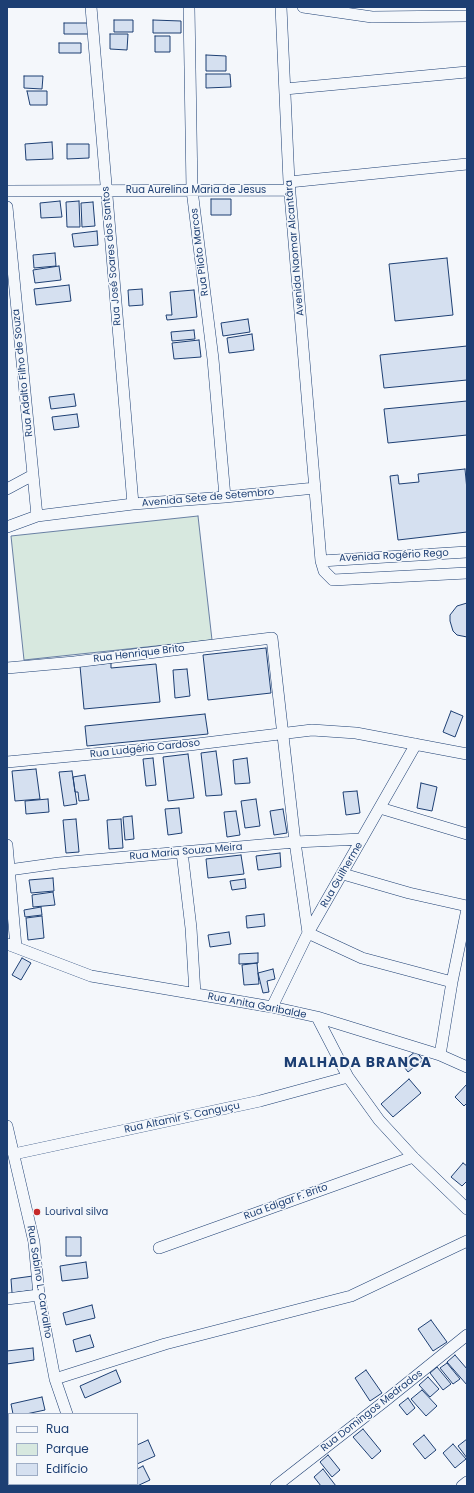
<!DOCTYPE html>
<html>
<head>
<meta charset="utf-8">
<style>
  body { margin:0 }
  #map { position:relative; width:474px; height:1493px; overflow:hidden; background:#f4f7fb; font-family:Poppins,sans-serif }
  canvas { display:block }
  .frame { position:absolute; inset:0; border:8px solid #1d3f73; pointer-events:none }
  .legend { position:absolute; left:8px; top:1413px; width:130px; height:72px; box-sizing:border-box; background:#f4f7fb; border:1px solid #9eadc5; margin:0; padding:5px 7px; list-style:none; font-size:12px; color:#1d3f73 }
  .legend li { display:flex; align-items:center; gap:8px; height:20px }
  .legend b { width:20px; border:1px solid #9eadc5 }
</style>
</head>
<body>
<div id="map">
<canvas width="474" height="1493"></canvas>
<div class="frame"></div>
<ul class="legend">
<li><b style="height:5px;background:#f4f7fb"></b>Rua</li>
<li><b style="height:11px;background:#d7e8df"></b>Parque</li>
<li><b style="height:11px;background:#d5e0f0"></b>Edifício</li>
</ul>
</div>
<script>
const ctx = document.querySelector('canvas').getContext('2d');
ctx.lineJoin = 'round';
function paint(path, color) {
  ctx.fillStyle = color;
  ctx.fill(path, 'evenodd');
}
function toPath(rows) {
  const path = new Path2D();
  for (const r of rows) {
    path.moveTo(r[0], r[1]);
    for (let i = 2; i < r.length; i += 2) path.lineTo(r[i], r[i + 1]);
  }
  return path;
}
function trace(path, color, width, dash) {
  ctx.strokeStyle = color;
  ctx.lineWidth = width;
  ctx.lineCap = dash ? 'butt' : 'round';
  ctx.setLineDash(dash || []);
  ctx.stroke(path);
}
function drawText(font, color, halo, rows, align = 'center') {
  ctx.font = font + ' Poppins,sans-serif';
  ctx.lineWidth = 3;
  ctx.setLineDash([]);
  ctx.textBaseline = 'middle';
  ctx.strokeStyle = halo;
  ctx.fillStyle = color;
  for (const [text, x, y, turn = 0] of rows) {
    ctx.save();
    ctx.translate(x, y);
    ctx.rotate((+turn || 0) * Math.PI / 180);
    ctx.textAlign = isNaN(turn) ? turn : align;
    if (halo) ctx.strokeText(text, 0, 0);
    ctx.fillText(text, 0, 0);
    ctx.restore();
  }
}
const green = toPath([
  [198,516,212,640,24,660,11,536,198,516]
]);
paint(green, '#d7e8df');
trace(green, '#687fa3', 1);
const building = toPath([
  [114,20,133,20,133,32,114,32,114,20],
  [153,20,181,21,181,33,153,33,153,20],
  [64,23,89,23,89,34,64,34,64,23],
  [110,34,128,34,127,50,110,49,110,34],
  [155,36,170,36,170,52,155,52,155,36],
  [59,43,81,43,81,53,59,53,59,43],
  [206,55,226,56,226,71,206,71,206,55],
  [206,74,230,74,231,87,206,88,206,74],
  [24,76,43,76,42,89,24,88,24,76],
  [27,91,47,91,47,105,30,105,27,91],
  [52,142,53,159,26,160,25,144,52,142],
  [67,144,89,144,89,158,67,159,67,144],
  [211,199,231,199,231,215,211,215,211,199],
  [60,201,62,217,41,218,40,203,60,201],
  [79,201,80,227,67,227,66,202,79,201],
  [93,202,95,226,82,227,81,203,93,202],
  [97,231,98,245,74,247,72,234,97,231],
  [55,253,56,266,34,268,33,255,55,253],
  [447,258,453,315,395,321,389,264,447,258],
  [59,266,61,280,35,283,33,270,59,266],
  [69,285,71,301,36,305,34,289,69,285],
  [142,289,143,305,129,306,128,290,142,289],
  [194,290,197,317,167,320,166,315,172,315,170,292,194,290],
  [248,319,250,332,223,336,221,323,248,319],
  [194,330,195,339,172,341,171,332,194,330],
  [252,334,254,350,229,353,227,338,252,334],
  [199,340,201,357,174,359,172,343,199,340],
  [467,346,467,380,384,388,380,355,467,346],
  [74,394,76,406,51,409,49,397,74,394],
  [467,401,467,435,388,443,384,409,467,401],
  [77,414,79,427,54,430,52,417,77,414],
  [465,469,467,490,467,532,398,540,390,476,398,475,399,484,419,482,418,474,465,469],
  [467,603,467,637,457,635,453,631,450,621,450,615,457,606,467,603],
  [266,648,271,693,208,700,203,655,266,648],
  [111,663,111,668,156,664,160,702,84,709,80,666,111,663],
  [187,669,190,696,175,698,173,670,187,669],
  [451,711,463,716,455,737,443,732,451,711],
  [205,714,208,734,87,746,85,726,205,714],
  [216,751,222,795,206,796,201,753,216,751],
  [188,754,194,798,168,801,163,757,188,754],
  [153,758,156,785,146,786,143,759,153,758],
  [247,758,250,783,235,784,233,760,247,758],
  [36,769,40,799,15,801,12,771,36,769],
  [72,771,77,804,64,806,59,772,72,771],
  [85,775,89,800,79,801,78,792,75,792,73,777,85,775],
  [421,783,437,787,432,811,417,808,421,783],
  [357,791,360,813,346,815,343,792,357,791],
  [48,799,49,812,26,814,25,801,48,799],
  [256,799,260,826,245,828,241,801,256,799],
  [179,808,182,833,168,835,165,809,179,808],
  [283,809,287,833,274,835,270,811,283,809],
  [236,811,240,835,227,837,224,812,236,811],
  [132,816,134,839,125,840,123,817,132,816],
  [76,819,79,852,66,853,63,820,76,819],
  [121,819,123,848,109,849,107,820,121,819],
  [280,853,281,867,258,870,256,856,280,853],
  [241,855,244,874,208,878,206,859,241,855],
  [53,878,54,891,31,893,29,880,53,878],
  [245,879,246,888,232,890,230,881,245,879],
  [53,892,55,905,33,907,32,895,53,892],
  [41,907,42,915,25,917,24,910,41,907],
  [264,914,265,926,247,928,246,916,264,914],
  [42,916,44,938,28,940,26,918,42,916],
  [229,932,231,944,210,947,208,935,229,932],
  [258,953,258,963,239,964,239,954,258,953],
  [22,958,31,963,21,980,12,975,22,958],
  [257,963,259,984,244,985,242,965,257,963],
  [273,969,275,979,267,981,269,992,263,993,258,973,273,969],
  [416,1051,423,1060,408,1072,401,1063,416,1051],
  [409,1079,421,1093,393,1117,381,1104,409,1079],
  [467,1084,467,1103,464,1106,455,1097,467,1084],
  [463,1163,467,1166,467,1181,462,1186,451,1177,463,1163],
  [66,1237,81,1237,81,1256,66,1256,66,1237],
  [86,1262,88,1278,62,1281,60,1266,86,1262],
  [33,1276,35,1290,12,1293,11,1279,33,1276],
  [92,1305,95,1318,66,1325,63,1313,92,1305],
  [431,1320,447,1342,433,1351,418,1329,431,1320],
  [90,1335,94,1347,76,1352,73,1340,90,1335],
  [33,1348,34,1360,7,1364,7,1351,33,1348],
  [455,1355,467,1369,467,1385,447,1362,455,1355],
  [447,1363,460,1379,453,1384,440,1368,447,1363],
  [437,1367,451,1384,443,1390,430,1373,437,1367],
  [116,1370,121,1382,85,1398,80,1386,116,1370],
  [366,1370,382,1393,370,1401,355,1378,366,1370],
  [428,1377,439,1389,430,1397,419,1385,428,1377],
  [422,1390,437,1406,426,1416,411,1399,422,1390],
  [42,1397,45,1410,26,1414,13,1414,11,1404,42,1397],
  [408,1398,415,1408,407,1415,399,1405,408,1398],
  [363,1429,381,1451,372,1459,353,1437,363,1429],
  [424,1435,436,1450,425,1459,413,1444,424,1435],
  [467,1439,467,1458,458,1446,467,1439],
  [148,1440,155,1456,137,1464,137,1445,148,1440],
  [453,1444,466,1459,455,1468,443,1453,453,1444],
  [328,1455,340,1470,332,1477,320,1462,328,1455],
  [143,1466,150,1480,137,1486,127,1486,126,1484,137,1484,137,1469,143,1466],
  [323,1469,336,1486,321,1486,314,1477,323,1469]
]);
paint(building, '#d5e0f0');
trace(building, '#1d3f73', 1);
const street = toPath([
  [91,7,133,504],
  [189,7,192,190,213,359,225,497],
  [281,7,289,182,321,561,324,571,333,580,467,573],
  [303,7,372,17,467,16],
  [285,89,467,72],
  [289,182,467,164],
  [7,191,290,190],
  [7,207,37,516],
  [7,489,33,475],
  [7,527,37,516,133,504,225,497,315,488],
  [321,561,467,552],
  [7,668,74,662,272,638,295,842,308,933,362,958,452,982],
  [7,762,189,745,312,730,356,733,467,754],
  [380,808,467,834],
  [7,845,16,947],
  [182,852,191,928,195,994],
  [9,870,59,863,295,842,362,839],
  [343,874,409,893,467,906],
  [7,944,91,976,272,1007,317,1017,348,1077,379,1120,413,1157,467,1209],
  [272,1007,308,933,416,744],
  [317,1017,440,1055,467,1067],
  [440,1055,452,982,467,909],
  [7,1126,34,1242,39,1295,55,1379,67,1414],
  [14,1154,260,1101,348,1077],
  [159,1248,413,1157],
  [7,1299,39,1295],
  [55,1379,165,1344,351,1296,467,1241],
  [111,1484,112,1486],
  [49,1486,49,1484],
  [276,1486,385,1401,467,1335],
  [462,1486,467,1482]
]);
trace(street, '#1d3f73', 12);
trace(street, '#f4f7fb', 11);
for (const [x, y, r, color] of [
  [37,1212,4,"#c62828"]
]) {
  const dot = new Path2D();
  dot.arc(x, y, r, 0, 2 * Math.PI);
  ctx.fillStyle = color;
  ctx.fill(dot);
  trace(dot, '#f4f7fb', 1.5);
}
drawText('10px', '#1d3f73', '#f4f7fb', [
  ["Rua Aurelina Maria de Jesus",196,190],
  ["Avenida Naomar Alcantâra",295,248,-95],
  ["Rua Piloto Marcos",200,252,-97],
  ["Rua José Soares dos Santos",112,256,-95],
  ["Rua Adalto Filho de Souza",23,373,-96],
  ["Avenida Sete de Setembro",208,498,-5],
  ["Avenida Rogério Rego",394,556,-3],
  ["Rua Henrique Brito",139,654,-7],
  ["Rua Ludgério Cardoso",145,749,-6],
  ["Rua Maria Souza Meira",186,852,-5],
  ["Rua Guilherme",342,875,-60],
  ["Rua Anita Garibalde",257,1006,11],
  ["Rua Altamir S. Canguçu",182,1118,-12],
  ["Rua Edigar F. Brito",286,1202,-20],
  ["Rua Sabino L. Carvalho",39,1282,81],
  ["Rua Domingos Medrados",372,1411,-38]
]);
drawText('10px', '#1d3f73', '#f4f7fb', [
  ["Lourival silva",45,1212]
], 'left');
ctx.letterSpacing = '1px';
drawText('bold 14px', '#1d3f73', '#f4f7fb', [
  ["MALHADA BRANCA",358,1063]
]);
ctx.letterSpacing = '0px';
</script>
</body>
</html>
